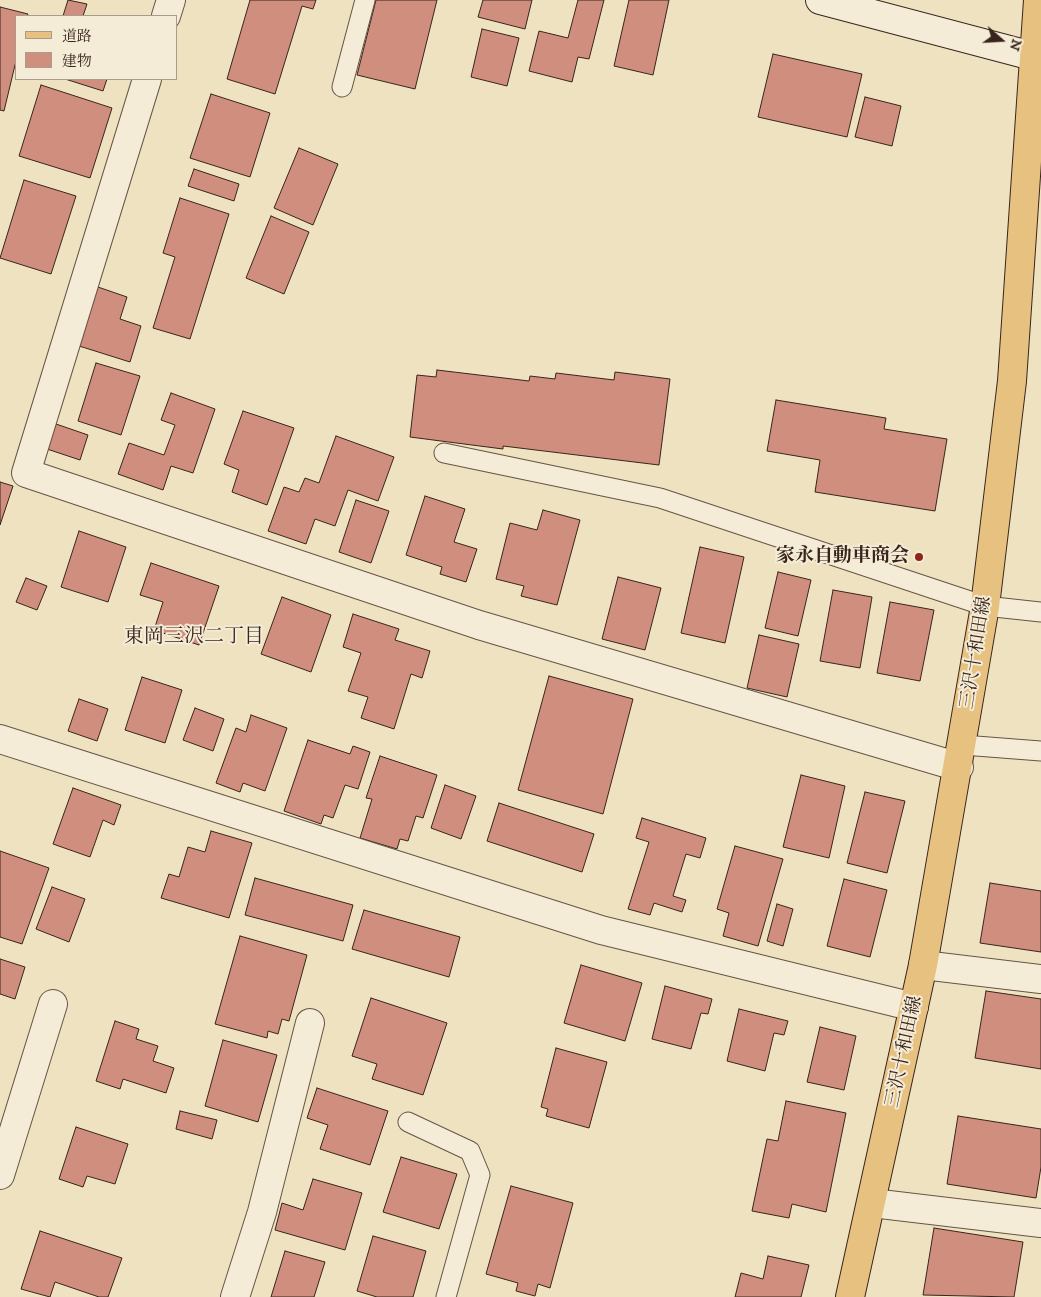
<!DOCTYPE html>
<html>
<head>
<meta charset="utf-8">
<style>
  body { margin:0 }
  #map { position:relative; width:1041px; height:1297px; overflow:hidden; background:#eee2c0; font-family:"IM FELL DW Pica","Noto Serif JP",serif }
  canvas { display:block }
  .legend { position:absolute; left:15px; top:15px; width:162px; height:65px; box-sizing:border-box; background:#f4ecd6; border:1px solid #a99c8c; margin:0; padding:6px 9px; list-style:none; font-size:15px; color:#39241d }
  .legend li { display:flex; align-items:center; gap:10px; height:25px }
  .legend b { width:25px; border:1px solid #a99c8c }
  .north { position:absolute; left:976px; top:15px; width:50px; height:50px; -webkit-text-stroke:4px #f4ecd6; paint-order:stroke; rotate:109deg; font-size:14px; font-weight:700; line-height:20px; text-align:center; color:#39241d }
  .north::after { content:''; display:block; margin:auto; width:18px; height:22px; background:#39241d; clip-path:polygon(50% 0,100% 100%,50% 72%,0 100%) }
</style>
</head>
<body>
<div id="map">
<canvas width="1041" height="1297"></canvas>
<ul class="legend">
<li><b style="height:6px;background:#e7c180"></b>道路</li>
<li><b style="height:14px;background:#d08f7e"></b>建物</li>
</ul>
<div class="north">N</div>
</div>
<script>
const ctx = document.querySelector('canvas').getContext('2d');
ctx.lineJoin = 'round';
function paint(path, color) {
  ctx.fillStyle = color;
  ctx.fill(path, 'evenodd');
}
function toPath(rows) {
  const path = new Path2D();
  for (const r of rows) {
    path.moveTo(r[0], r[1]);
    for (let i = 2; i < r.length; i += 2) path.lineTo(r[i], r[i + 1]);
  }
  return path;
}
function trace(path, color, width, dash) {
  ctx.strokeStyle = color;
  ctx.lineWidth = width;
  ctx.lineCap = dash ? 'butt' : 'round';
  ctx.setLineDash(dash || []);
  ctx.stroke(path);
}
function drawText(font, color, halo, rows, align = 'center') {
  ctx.font = font + ' "IM FELL DW Pica","Noto Serif JP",serif';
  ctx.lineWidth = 4;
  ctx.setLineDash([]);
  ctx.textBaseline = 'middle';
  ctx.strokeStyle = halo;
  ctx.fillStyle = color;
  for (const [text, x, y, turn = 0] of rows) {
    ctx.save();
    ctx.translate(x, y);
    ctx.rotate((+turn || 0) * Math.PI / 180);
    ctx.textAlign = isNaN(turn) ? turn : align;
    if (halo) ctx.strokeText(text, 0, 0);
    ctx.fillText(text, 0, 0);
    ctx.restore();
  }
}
const building = toPath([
  [68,0,87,4,83,16,63,16,68,0],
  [250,0,316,0,313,9,302,6,275,94,227,79,250,0],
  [376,0,437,0,415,89,357,75,376,0],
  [483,0,532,0,525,29,478,17,483,0],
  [578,0,604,0,589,59,578,57,572,82,529,71,539,31,568,38,578,0],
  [629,0,669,0,653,75,614,66,629,0],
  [0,7,28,14,27,16,16,16,16,61,4,111,0,110,0,7],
  [482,29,519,38,507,86,471,77,482,29],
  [773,54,862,74,847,137,758,117,773,54],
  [65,79,107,79,103,91,65,79],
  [41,85,112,108,90,178,19,156,41,85],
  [211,94,270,113,250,177,190,158,211,94],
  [865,97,901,106,892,146,855,137,865,97],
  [299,148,338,164,313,225,274,208,299,148],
  [194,169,239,184,234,201,188,186,194,169],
  [24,180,76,196,51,274,0,258,24,180],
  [180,198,229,214,190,339,153,328,175,257,163,253,180,198],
  [271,216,309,232,284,294,246,278,271,216],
  [95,286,127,297,120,319,141,326,130,362,76,345,95,286],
  [96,363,140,376,121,435,78,421,96,363],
  [437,370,529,381,530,376,555,379,556,373,614,380,615,372,670,379,659,465,503,446,503,449,410,437,417,375,436,377,437,370],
  [171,393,215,409,193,473,171,466,163,490,118,474,129,443,164,455,175,425,161,420,171,393],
  [776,400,886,418,884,429,947,439,935,511,815,492,820,460,767,451,776,400],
  [243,411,294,428,267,505,232,492,239,470,224,464,243,411],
  [56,424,88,435,80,460,47,449,56,424],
  [336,436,394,457,378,501,348,490,335,526,315,519,306,544,268,531,284,487,299,492,305,478,319,483,336,436],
  [0,482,13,486,0,525,0,482],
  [425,496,465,509,454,542,477,549,466,582,440,574,442,567,406,555,425,496],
  [356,500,389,511,371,563,339,552,356,500],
  [543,510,580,520,557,605,521,596,524,586,496,579,510,523,537,530,543,510],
  [79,531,126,547,108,602,61,587,79,531],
  [700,547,744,557,725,643,681,633,700,547],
  [151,563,219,586,199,645,154,630,163,602,140,595,151,563],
  [778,572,811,580,798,636,765,628,778,572],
  [618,577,661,588,645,650,602,639,618,577],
  [26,578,47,586,37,610,16,602,26,578],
  [833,590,872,597,860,668,820,661,833,590],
  [282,597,331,615,311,672,261,654,282,597],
  [890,602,934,610,920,681,877,673,890,602],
  [353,614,399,629,395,640,430,651,422,678,411,674,394,729,361,718,368,697,348,691,361,653,343,647,353,614],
  [759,635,799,644,787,697,747,688,759,635],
  [549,676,633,699,603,814,518,790,549,676],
  [142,677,182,690,165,743,125,730,142,677],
  [79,699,108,709,97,741,68,731,79,699],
  [195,708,224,719,213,751,183,740,195,708],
  [251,715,287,728,265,791,243,783,240,792,216,783,236,728,246,732,251,715],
  [308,740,350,754,353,746,370,752,358,789,345,785,333,818,324,815,321,824,284,811,308,740],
  [380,756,437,775,423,818,416,816,408,841,400,839,397,849,360,838,372,799,366,798,380,756],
  [801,775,845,786,829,858,783,847,801,775],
  [445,785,476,796,461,839,431,828,445,785],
  [73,788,121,805,114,825,103,820,90,857,53,844,73,788],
  [865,792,905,801,887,873,847,863,865,792],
  [499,803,594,834,582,872,487,841,499,803],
  [642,818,706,838,700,858,686,854,673,896,686,900,682,912,654,903,650,915,628,909,649,842,636,838,642,818],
  [211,831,252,843,229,918,161,898,169,874,179,877,188,847,205,852,211,831],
  [735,846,783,859,758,946,723,936,729,913,717,909,735,846],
  [0,851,49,868,22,944,0,937,0,851],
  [255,878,353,905,343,941,245,915,255,878],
  [844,879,887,890,870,957,827,946,844,879],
  [990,883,1041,891,1041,952,980,943,990,883],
  [52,887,85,899,69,942,36,929,52,887],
  [777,904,793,909,783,946,767,941,777,904],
  [364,910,460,937,449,977,352,949,364,910],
  [240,936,307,955,289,1021,282,1019,278,1034,268,1031,267,1038,215,1024,240,936],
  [0,959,25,967,15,999,0,994,0,959],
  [581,965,642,983,625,1041,564,1023,581,965],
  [665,986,712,999,708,1014,701,1013,691,1049,652,1039,665,986],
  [986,991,1041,999,1041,1069,975,1058,986,991],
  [371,998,447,1023,423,1095,372,1079,377,1064,352,1056,371,998],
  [739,1009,788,1021,784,1035,774,1033,765,1071,727,1061,739,1009],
  [115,1021,139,1029,136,1039,158,1046,153,1061,174,1068,166,1093,123,1079,120,1089,96,1081,115,1021],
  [820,1027,856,1036,844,1090,807,1082,820,1027],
  [223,1040,277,1055,258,1122,205,1106,223,1040],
  [556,1048,607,1062,589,1128,546,1116,548,1109,541,1107,556,1048],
  [317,1088,388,1111,370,1165,320,1149,328,1125,307,1118,317,1088],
  [786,1101,846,1113,826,1212,792,1204,789,1218,752,1211,767,1139,778,1141,786,1101],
  [180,1111,217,1120,212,1139,176,1129,180,1111],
  [958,1116,1041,1129,1041,1167,1036,1198,947,1184,958,1116],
  [76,1127,128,1144,115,1184,87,1176,83,1187,59,1179,76,1127],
  [401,1157,457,1174,439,1229,383,1212,401,1157],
  [313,1179,362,1193,345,1250,275,1230,282,1203,303,1210,313,1179],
  [511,1186,573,1203,550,1288,538,1284,535,1296,516,1291,518,1283,486,1274,511,1186],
  [934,1228,1023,1242,1014,1297,923,1295,934,1228],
  [40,1231,122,1258,108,1297,99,1297,55,1282,50,1297,21,1289,40,1231],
  [373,1236,426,1251,413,1297,377,1297,357,1291,373,1236],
  [285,1251,325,1262,314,1297,271,1297,285,1251],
  [768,1256,809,1265,801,1297,735,1297,741,1273,763,1279,768,1256]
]);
paint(building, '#d08f7e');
trace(building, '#39241d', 1);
const lane = toPath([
  [342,87,365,0],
  [444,453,660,498,985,606,1041,612],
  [963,745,1041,751],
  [408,1122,470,1151,480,1175,446,1297]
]);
const street = toPath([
  [166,16,171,0],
  [147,79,26,473,479,625,959,767],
  [0,739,601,930,914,1007],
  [923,965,1041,979],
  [0,1175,53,1004],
  [872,1203,1041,1223],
  [235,1297,262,1212,310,1023]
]);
const secondary = toPath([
  [820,0,1036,57]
]);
const primary = toPath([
  [850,1297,923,965,985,606,1012,381,1038,0]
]);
trace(lane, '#665446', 21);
trace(street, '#665446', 30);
trace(secondary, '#39241d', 30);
trace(primary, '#39241d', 30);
trace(lane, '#f4ecd6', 19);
trace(street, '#f4ecd6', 28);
trace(secondary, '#f4ecd6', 28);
trace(primary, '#e7c180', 28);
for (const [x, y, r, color] of [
  [919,557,5,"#8f2418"]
]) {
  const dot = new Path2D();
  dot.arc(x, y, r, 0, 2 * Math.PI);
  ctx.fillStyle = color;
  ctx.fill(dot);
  trace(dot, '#f4ecd6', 2);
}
drawText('bold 19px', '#39241d', '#f4ecd6', [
  ["家永自動車商会",909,557]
], 'right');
drawText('19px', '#39241d', '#f4ecd6', [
  ["三沢十和田線",977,653,-81],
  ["三沢十和田線",905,1052,-78]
]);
drawText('20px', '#39241d', '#f4ecd6', [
  ["東岡三沢二丁目",194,638]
]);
</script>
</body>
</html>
